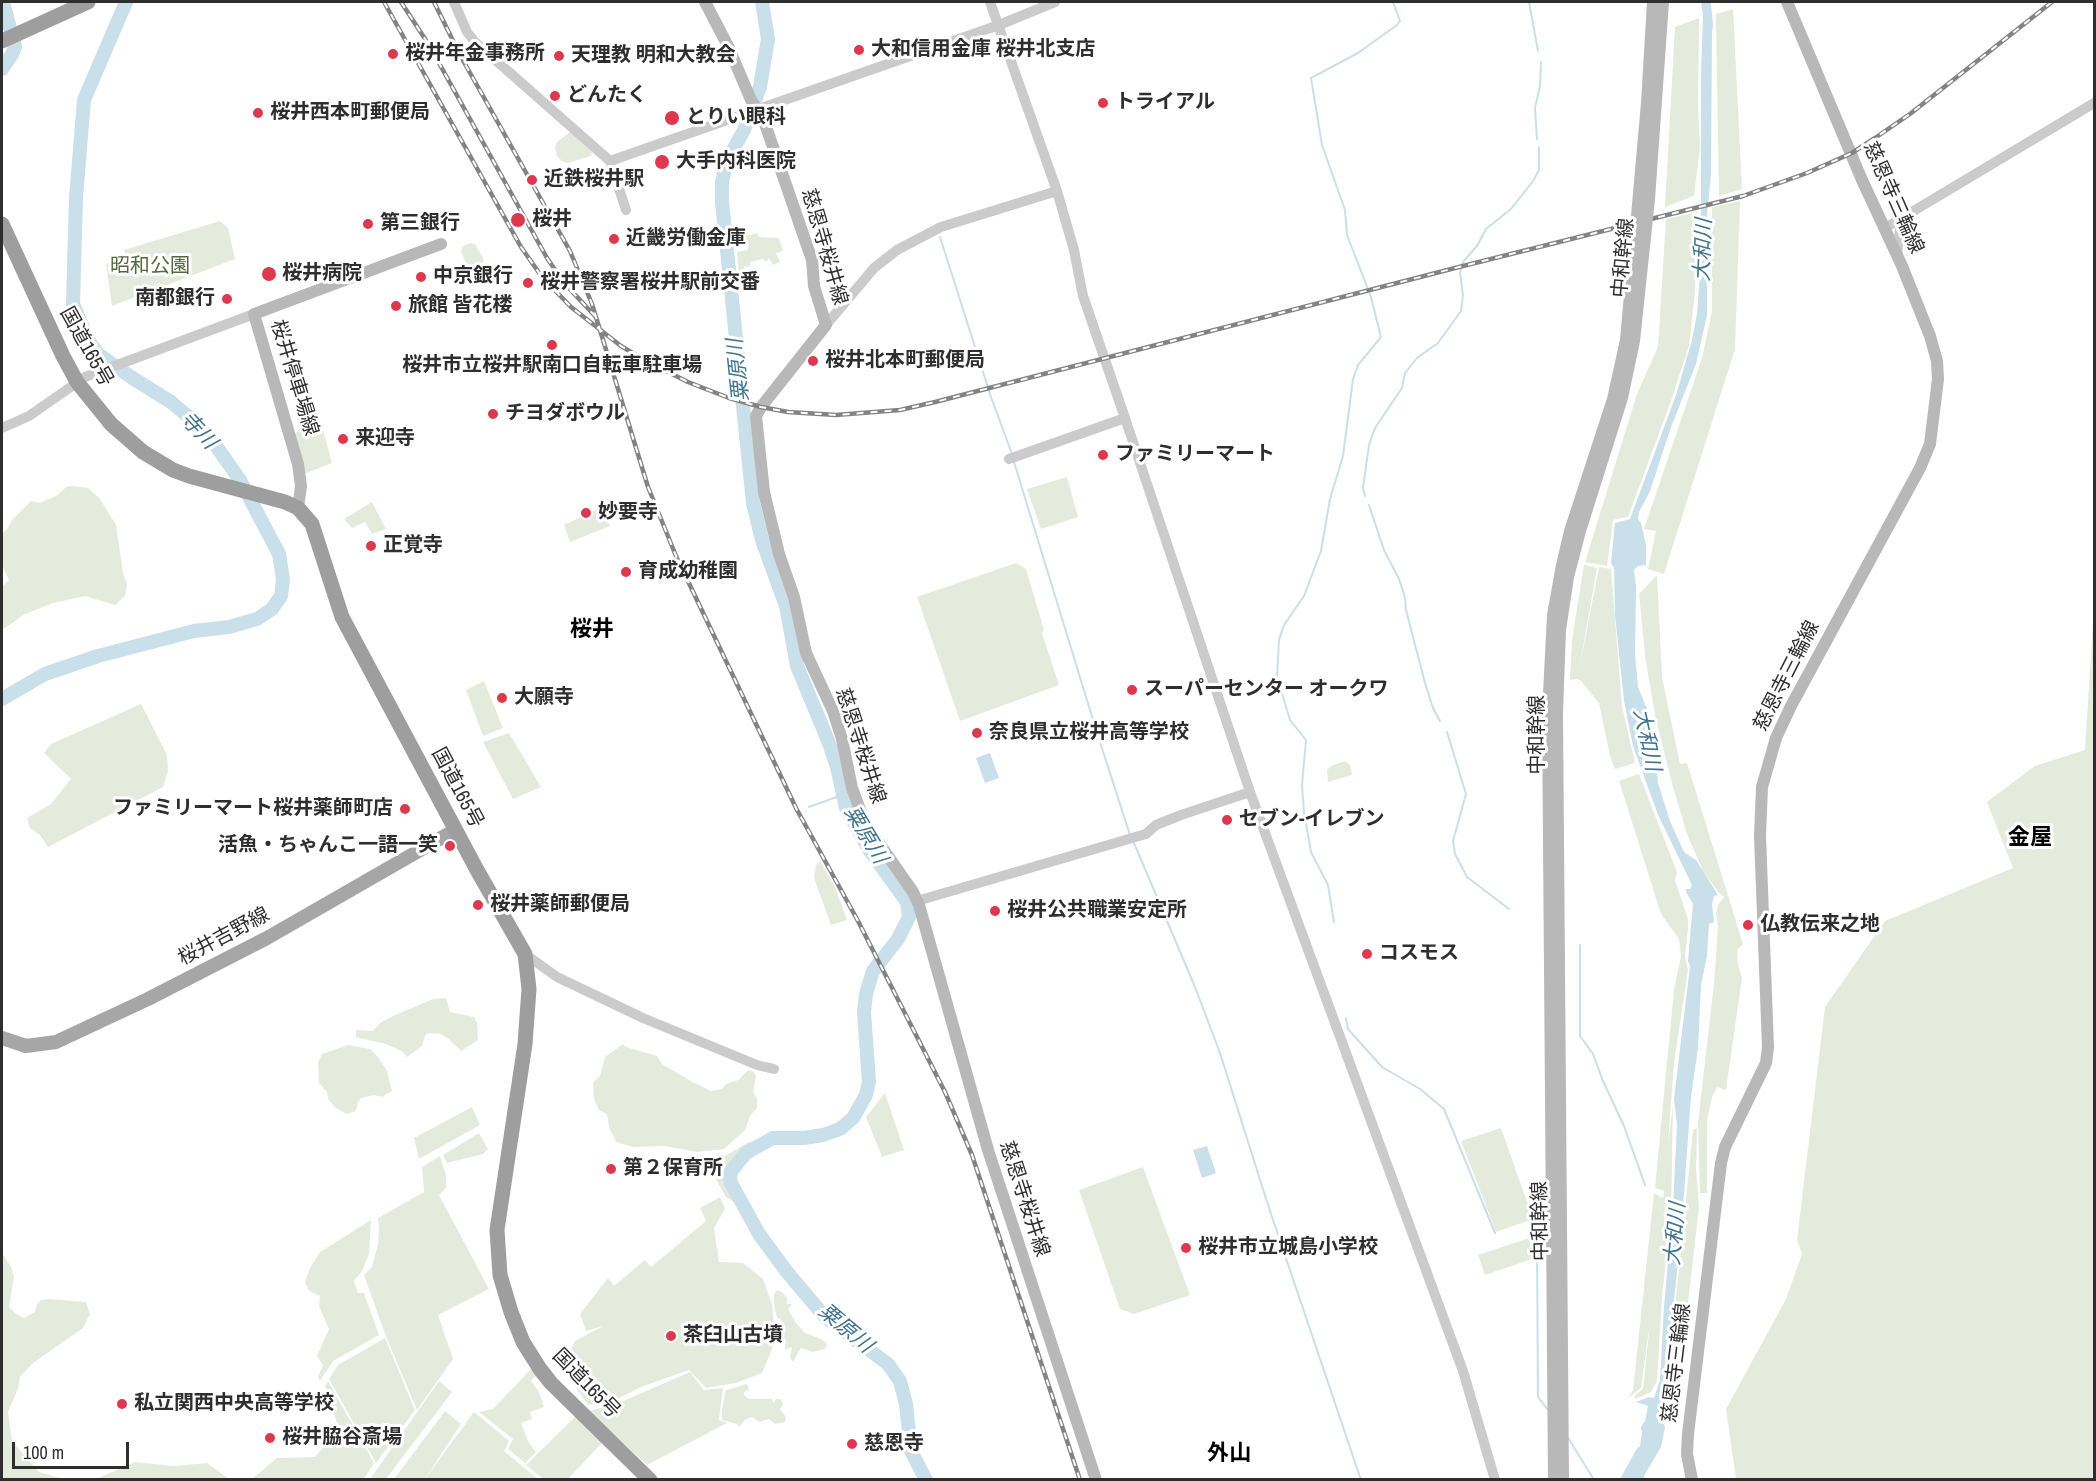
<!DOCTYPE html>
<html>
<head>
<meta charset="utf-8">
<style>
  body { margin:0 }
  #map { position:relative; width:2096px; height:1481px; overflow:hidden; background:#fff; font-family:"Archivo Narrow",sans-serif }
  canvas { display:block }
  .frame { position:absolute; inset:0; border:3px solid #2e2e2e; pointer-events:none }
  .scale { position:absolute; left:12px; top:1442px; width:117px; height:27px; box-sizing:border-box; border:3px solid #2e2e2e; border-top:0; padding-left:8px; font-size:18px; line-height:21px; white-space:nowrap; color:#2e2e2e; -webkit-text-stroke:4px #fff; paint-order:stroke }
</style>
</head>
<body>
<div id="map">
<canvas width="2096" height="1481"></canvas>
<div class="frame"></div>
<div class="scale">100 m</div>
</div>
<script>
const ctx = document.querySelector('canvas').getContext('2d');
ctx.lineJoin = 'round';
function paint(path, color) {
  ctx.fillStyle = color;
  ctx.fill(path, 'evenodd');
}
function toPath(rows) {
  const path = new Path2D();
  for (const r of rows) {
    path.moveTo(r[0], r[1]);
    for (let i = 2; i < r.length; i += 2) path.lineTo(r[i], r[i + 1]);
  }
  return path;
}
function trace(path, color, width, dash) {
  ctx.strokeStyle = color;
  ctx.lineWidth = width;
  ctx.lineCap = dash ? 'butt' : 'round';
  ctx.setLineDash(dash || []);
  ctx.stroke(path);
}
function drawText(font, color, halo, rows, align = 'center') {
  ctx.font = font + ' "Archivo Narrow","Noto Sans JP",sans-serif';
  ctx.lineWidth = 6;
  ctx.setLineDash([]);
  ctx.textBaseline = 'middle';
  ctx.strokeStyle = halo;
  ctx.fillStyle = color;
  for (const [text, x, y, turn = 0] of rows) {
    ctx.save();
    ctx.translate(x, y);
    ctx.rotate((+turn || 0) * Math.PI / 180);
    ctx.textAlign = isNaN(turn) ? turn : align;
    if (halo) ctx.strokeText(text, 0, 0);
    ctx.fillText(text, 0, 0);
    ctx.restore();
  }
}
paint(toPath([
  [1733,9,1742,189,1719,196,1716,14],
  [1699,18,1698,106,1700,148,1694,196,1665,207,1675,27],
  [570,132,592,152,591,156,568,163,562,161,557,156,555,147,557,142],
  [1740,201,1735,349,1664,574,1648,569,1656,531,1644,529,1702,358,1712,311,1712,207],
  [1697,212,1695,292,1689,346,1671,401,1628,517,1613,520,1607,566,1585,562,1637,394,1658,347,1666,219],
  [220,221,228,228,235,259,112,306,106,264,127,258,124,250],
  [757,233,759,237,779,238,783,251,776,253,780,262,773,265,769,258,766,262,763,259,750,262,751,266,744,267,748,276,739,275,737,252,747,250,749,244,745,244,743,237],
  [471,243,475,244,484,260,481,265,472,267,466,264,461,251,463,246],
  [321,422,332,463,304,474,293,434],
  [1067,477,1078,517,1041,529,1027,489],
  [73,486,88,488,100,499,116,525,123,573,127,584,125,596,115,605,85,596,53,603,25,614,2,630,2,587,9,580,2,565,2,534,8,528,12,520,31,501,40,503,58,495,66,487],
  [372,502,386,529,372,534,365,522,352,528,344,519],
  [602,507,610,526,570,542,564,525],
  [1016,563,1026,569,1044,630,1042,633,1059,685,960,721,917,597],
  [1584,565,1597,568,1578,675,1599,567,1611,569,1622,706,1635,763,1615,769,1610,756,1599,703,1581,681,1577,679,1570,680,1572,640],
  [1657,575,1662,677,1680,764,1687,763,1743,944,1737,950,1738,964,1742,978,1726,1090,1717,1087,1712,1097,1707,1120,1707,1193,1700,1193,1698,1123,1714,983,1718,927,1716,914,1718,905,1724,897,1718,892,1703,871,1687,834,1673,787,1656,720,1646,663,1639,594],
  [2094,606,2094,1479,1736,1479,1726,1409,1786,1299,1802,1254,1797,1240,1825,1007,1885,921,2013,868,1987,802,2035,766,2085,750],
  [484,681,503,728,483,736,466,690],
  [141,704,167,755,168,771,163,787,48,847,40,835,30,828,27,818,51,804,71,779,44,753,51,744],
  [509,733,541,787,513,799,483,742],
  [1345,761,1350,765,1352,775,1328,782,1327,770,1331,766],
  [1639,774,1677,872,1675,880,1688,919,1688,929,1685,956,1688,970,1674,1063,1668,1143,1673,1106,1671,1215,1662,1297,1657,1381,1651,1392,1635,1399,1635,1395,1643,1389,1650,1322,1641,1388,1628,1398,1633,1390,1654,1193,1663,1198,1664,1191,1655,1188,1674,990,1681,956,1679,939,1661,914,1619,781],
  [820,861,834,885,847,920,831,925,814,878,816,865],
  [446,998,450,1012,474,1017,477,1023,478,1040,461,1051,450,1040,441,1034,429,1033,425,1035,422,1046,407,1057,403,1052,386,1044,356,1037,356,1030,373,1031,380,1023,393,1016,433,999],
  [623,1044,626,1047,657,1056,662,1064,691,1081,711,1091,722,1089,726,1084,738,1080,748,1070,754,1072,756,1076,753,1092,757,1098,757,1108,750,1116,745,1130,724,1149,697,1152,664,1146,633,1147,616,1142,609,1127,607,1114,599,1110,594,1099,593,1082,600,1076,605,1057],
  [348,1045,370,1049,378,1057,387,1071,392,1091,382,1097,374,1095,361,1098,358,1102,356,1111,347,1114,337,1109,328,1099,327,1092,319,1083,318,1062,322,1054],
  [885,1093,904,1150,882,1157,866,1117],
  [472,1107,480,1125,419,1159,414,1138],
  [1501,1128,1533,1219,1496,1232,1461,1141],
  [1697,1128,1696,1167,1699,1207,1680,1373,1680,1403,1677,1408,1672,1404,1667,1387,1693,1130],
  [479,1133,488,1149,483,1154,447,1163,443,1155],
  [766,1139,736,1160,730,1169,728,1179,736,1199,734,1202,726,1197,719,1185,716,1179,715,1169,723,1157,749,1142],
  [440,1156,446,1175,446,1188,439,1195,489,1289,438,1315,453,1359,417,1410,385,1334,364,1275,372,1267,378,1244,379,1229,378,1218,424,1192,422,1167],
  [1143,1167,1190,1295,1134,1314,1120,1309,1079,1190],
  [720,1197,725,1209,714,1228,719,1262,743,1263,763,1279,772,1304,774,1325,772,1349,762,1373,736,1383,706,1388,689,1370,641,1387,613,1401,588,1405,571,1381,567,1357,575,1341,603,1326,586,1331,580,1314,608,1278,614,1286,645,1260,651,1267,706,1221,700,1208],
  [371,1220,369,1254,362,1271,354,1281,358,1293,364,1293,379,1335,333,1361,320,1381,318,1377,323,1365,317,1356,329,1329,319,1306,320,1296,309,1291,305,1282,310,1268,320,1252],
  [1532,1237,1532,1259,1485,1275,1478,1255],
  [2,1253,11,1267,14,1277,9,1307,16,1314,24,1318,35,1312,37,1304,41,1300,49,1299,86,1302,90,1314,83,1328,33,1363,20,1377,18,1389,8,1412,12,1441,39,1472,63,1479,2,1479],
  [777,1290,782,1292,787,1298,787,1304,792,1304,788,1309,796,1323,805,1333,821,1339,827,1344,825,1349,812,1352,801,1348,793,1362,790,1357,792,1347,785,1350,786,1340,781,1339,780,1336,782,1323,780,1319,777,1318,774,1305,774,1295],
  [385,1338,415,1410,376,1463,329,1379,338,1365],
  [532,1368,537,1375,531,1380,540,1394,544,1407,530,1412,532,1419,521,1423,529,1443,536,1452,525,1463,508,1449,513,1439,479,1412,493,1409],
  [690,1372,704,1390,723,1388,719,1420,727,1423,647,1465,588,1411,614,1405],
  [328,1381,374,1463,364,1479,252,1479,277,1458,315,1457,335,1433,337,1423,325,1386],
  [439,1381,452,1392,386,1479,370,1479],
  [747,1384,749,1389,744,1392,744,1395,749,1399,772,1399,773,1403,776,1399,781,1399,783,1405,780,1409,786,1417,785,1422,775,1424,769,1419,759,1422,752,1417,746,1419,739,1427,737,1424,722,1420,722,1409,726,1390],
  [445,1411,461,1424,425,1479,474,1412,509,1441,504,1451,538,1479,394,1479],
  [576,1416,603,1442,568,1479,543,1479,526,1465],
  [135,1462,174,1466,207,1463,229,1479,96,1479]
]), '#e5ebdc');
paint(toPath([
  [1701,2,1711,2,1713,26,1712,31,1711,175,1707,214,1707,315,1696,364,1671,427,1650,491,1639,512,1638,519,1641,523,1646,545,1646,565,1638,566,1634,570,1636,586,1635,653,1638,687,1647,709,1648,738,1657,770,1658,783,1670,821,1684,852,1696,860,1718,895,1714,896,1712,904,1714,922,1709,924,1707,956,1701,985,1698,1048,1691,1097,1681,1234,1665,1387,1670,1405,1677,1409,1675,1413,1671,1413,1664,1424,1665,1428,1661,1447,1644,1476,1644,1479,1620,1479,1636,1450,1640,1446,1642,1432,1641,1427,1645,1421,1648,1406,1636,1402,1649,1397,1654,1398,1660,1380,1664,1307,1673,1205,1677,1126,1674,1099,1690,966,1688,961,1693,904,1686,892,1686,889,1690,889,1692,885,1658,815,1633,746,1624,701,1615,615,1614,568,1611,563,1615,523,1630,519,1676,395,1692,340,1697,314,1701,260,1701,74,1703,16],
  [990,753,999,778,985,783,976,758],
  [1207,1146,1216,1173,1202,1178,1193,1150]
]), '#c9dfea');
trace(toPath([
  [1529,2,1538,51],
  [1537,139,1535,108,1540,86,1541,62],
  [940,237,991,397,1012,454],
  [1014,462,1098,736,1130,835],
  [1365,496,1363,488,1369,445,1375,428,1402,388,1405,373,1417,358,1438,343,1461,311,1463,295,1460,273,1463,262,1477,246,1486,229,1511,209,1533,181,1539,170,1539,147],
  [1369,505,1384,550,1399,579,1405,598,1406,610,1425,683,1433,708,1440,721],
  [1447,732,1466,794,1453,841,1455,854,1467,877,1509,909],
  [809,807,842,795],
  [1134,843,1195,987,1220,1053,1269,1208,1361,1480],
  [1334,922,1328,885,1311,852,1304,812,1302,785,1306,740,1290,720,1277,677,1279,640,1284,625,1304,596,1321,551,1330,499,1343,456,1353,379,1358,365,1381,337,1371,297,1347,235,1345,210,1322,145,1311,78,1358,53,1397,25,1400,21,1393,2],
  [1580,945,1580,1036,1593,1054,1603,1081,1624,1126,1645,1185],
  [1346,1018,1348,1029,1382,1067,1420,1089,1444,1109,1495,1233],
  [1537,1243,1538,1397,1548,1410],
  [1567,1436,1594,1480]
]), '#c9dfea', 2);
trace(toPath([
  [3,2,10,28],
  [762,2,768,39,760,87,744,130,727,161,722,182,722,202,753,503,762,540,786,606,797,666,829,743,837,767,846,808,870,851,907,902,909,917,898,939,873,971,866,994,864,1012,869,1082,866,1095,853,1118,840,1129,823,1135,804,1138,773,1138,746,1153,732,1170,730,1176,731,1183,759,1234,787,1272,825,1317,888,1364,900,1381,906,1404,911,1451,926,1480],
  [2,69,12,54,15,47,14,41],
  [2,699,45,674,98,656,194,631,229,627,257,619,272,609,281,596,283,579,279,554,240,480,214,443,190,418,171,402,134,379,98,354,88,340,73,304,76,198,84,100,126,2]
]), '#c9dfea', 14);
trace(toPath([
  [454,2,467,32,475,42,610,161,626,210],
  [610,161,999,25,1055,2],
  [1057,191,1074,250,1083,296,1125,418],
  [1885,228,2094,103],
  [1897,255,1900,228,1906,216],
  [826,325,874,268,897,250,941,227,1057,191,990,2],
  [2,428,29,416,85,377,254,314],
  [1009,459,1125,418,1250,792,1463,1371,1495,1480],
  [917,901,1139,836,1146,834,1156,825,1181,815,1250,792],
  [525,954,557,977,643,1018,757,1065,774,1069]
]), '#cbcbcb', 10);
trace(toPath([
  [705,2,728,46,751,100,763,118,812,260,814,286,826,325,761,407,756,416,764,492,779,554,794,597,806,653,833,711,842,739,852,788,865,823,913,892,919,905,988,1150,1096,1480],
  [298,508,301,486,298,464,254,314,441,244],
  [1548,713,1554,1480],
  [1557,713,1563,1480],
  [1692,1480,1687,1454,1688,1434,1721,1163,1725,1147,1766,1063,1768,1047,1760,836,1762,787,1776,738,1791,706,1920,468,1930,444,1938,379,1937,361,1930,336,1902,266,1862,180,1787,2]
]), '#b8b8b8', 12);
trace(toPath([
  [2,1038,26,1046,56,1042,148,999,267,938,455,830]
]), '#a6a6a6', 14);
trace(toPath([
  [2,41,88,2],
  [2,224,63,356,77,382,111,424,143,452,173,470,189,476,285,502,298,508,312,524,342,617,477,870,525,954,529,989,525,1044,497,1230,500,1275,511,1312,523,1342,540,1369,551,1383,650,1480]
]), '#9e9e9e', 15);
const rail = toPath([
  [384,2,521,247,542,277,571,307,621,346,646,361,688,382,729,398,761,407,788,412,836,415,900,410,935,402,1459,267,1743,196,1807,173,1852,153,1875,138,1910,114,2052,2],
  [401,2,429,45,547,258,564,283,595,316],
  [434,2,460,55,570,251,592,304,648,487,676,556,796,808,858,921,945,1092,972,1155,1080,1480]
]);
trace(rail, '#838383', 4.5);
trace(rail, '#fff', 2, [7]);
trace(toPath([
  [1548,713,1553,615,1562,565,1570,531,1613,399,1626,340,1647,103,1653,2],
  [1557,713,1560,630,1568,577,1580,531,1622,398,1634,341,1649,199,1663,2]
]), '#b8b8b8', 12);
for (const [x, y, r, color] of [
  [859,50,6,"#dc394f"],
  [393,54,6,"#dc394f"],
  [559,56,6,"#dc394f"],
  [555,96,6,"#dc394f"],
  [1103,103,6,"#dc394f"],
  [258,113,6,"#dc394f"],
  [672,118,8,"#dc394f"],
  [662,162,8,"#dc394f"],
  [532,180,6,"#dc394f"],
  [518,220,8,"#dc394f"],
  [368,224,6,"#dc394f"],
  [614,239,6,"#dc394f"],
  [269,274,8,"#dc394f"],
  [421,277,6,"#dc394f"],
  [528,283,6,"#dc394f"],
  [227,299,6,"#dc394f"],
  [396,306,6,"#dc394f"],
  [552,345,6,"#dc394f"],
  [813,361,6,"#dc394f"],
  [493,414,6,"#dc394f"],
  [343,439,6,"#dc394f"],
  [1103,455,6,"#dc394f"],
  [586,513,6,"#dc394f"],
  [371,546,6,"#dc394f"],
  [626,572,6,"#dc394f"],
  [1132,690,6,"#dc394f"],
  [502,698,6,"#dc394f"],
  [977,733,6,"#dc394f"],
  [405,809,6,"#dc394f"],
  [1227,820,6,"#dc394f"],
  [450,846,6,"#dc394f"],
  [478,905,6,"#dc394f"],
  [995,911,6,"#dc394f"],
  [1748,925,6,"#dc394f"],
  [1367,954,6,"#dc394f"],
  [611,1169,6,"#dc394f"],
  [1186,1248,6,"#dc394f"],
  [671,1336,6,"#dc394f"],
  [122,1404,6,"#dc394f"],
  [270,1438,6,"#dc394f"],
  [852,1444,6,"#dc394f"]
]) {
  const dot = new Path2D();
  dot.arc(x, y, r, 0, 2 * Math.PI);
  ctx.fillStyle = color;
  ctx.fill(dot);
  trace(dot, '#fff', 2);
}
drawText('bold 20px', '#2e2e2e', '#fff', [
  ["大和信用金庫 桜井北支店",871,50],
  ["桜井年金事務所",405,54],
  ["天理教 明和大教会",571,56],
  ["どんたく",567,96],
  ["トライアル",1115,103],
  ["桜井西本町郵便局",270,113],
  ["とりい眼科",686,118],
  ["大手内科医院",676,162],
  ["近鉄桜井駅",544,180],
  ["桜井",532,220],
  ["第三銀行",380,224],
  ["近畿労働金庫",626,239],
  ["桜井病院",282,274],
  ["中京銀行",433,277],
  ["桜井警察署桜井駅前交番",540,283],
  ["南都銀行",215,299,"right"],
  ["旅館 皆花楼",408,306],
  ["桜井北本町郵便局",825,361],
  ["桜井市立桜井駅南口自転車駐車場",552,366,"center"],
  ["チヨダボウル",505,414],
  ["来迎寺",355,439],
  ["ファミリーマート",1115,455],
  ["妙要寺",598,513],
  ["正覚寺",383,546],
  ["育成幼稚園",638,572],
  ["スーパーセンター オークワ",1144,690],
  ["大願寺",514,698],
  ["奈良県立桜井高等学校",989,733],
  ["ファミリーマート桜井薬師町店",393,809,"right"],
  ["セブン-イレブン",1239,820],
  ["活魚・ちゃんこ一語一笑",438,846,"right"],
  ["桜井薬師郵便局",490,905],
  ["桜井公共職業安定所",1007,911],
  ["仏教伝来之地",1760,925],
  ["コスモス",1379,954],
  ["第２保育所",623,1169],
  ["桜井市立城島小学校",1198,1248],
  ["茶臼山古墳",683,1336],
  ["私立関西中央高等学校",134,1404],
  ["桜井脇谷斎場",282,1438],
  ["慈恩寺",864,1444]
], 'left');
drawText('20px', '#2e2e2e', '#fff', [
  ["慈恩寺三輪線",1893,198,66],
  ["慈恩寺桜井線",824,247,74],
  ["中和幹線",1624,258,-85],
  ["国道165号",86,347,61],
  ["桜井停車場線",294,378,73],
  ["慈恩寺三輪線",1787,676,-63],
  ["中和幹線",1538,735,-90],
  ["慈恩寺桜井線",860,746,72],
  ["国道165号",457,788,62],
  ["桜井吉野線",224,937,-28],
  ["慈恩寺桜井線",1024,1199,72],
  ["中和幹線",1541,1221,-91],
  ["慈恩寺三輪線",1677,1363,-83],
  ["国道165号",586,1384,46]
]);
drawText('20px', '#54683e', '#fff', [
  ["昭和公園",150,267]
]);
drawText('italic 21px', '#40738c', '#fff', [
  ["大和川",1704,250,-88],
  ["粟原川",739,370,-96],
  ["寺川",198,431,47],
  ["大和川",1646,740,78],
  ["粟原川",865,835,59],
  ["大和川",1676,1234,-85],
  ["粟原川",845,1329,40]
]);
drawText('bold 22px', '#000', '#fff', [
  ["桜井",592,630],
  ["金屋",2030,838],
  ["外山",1229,1454]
]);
</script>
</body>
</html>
